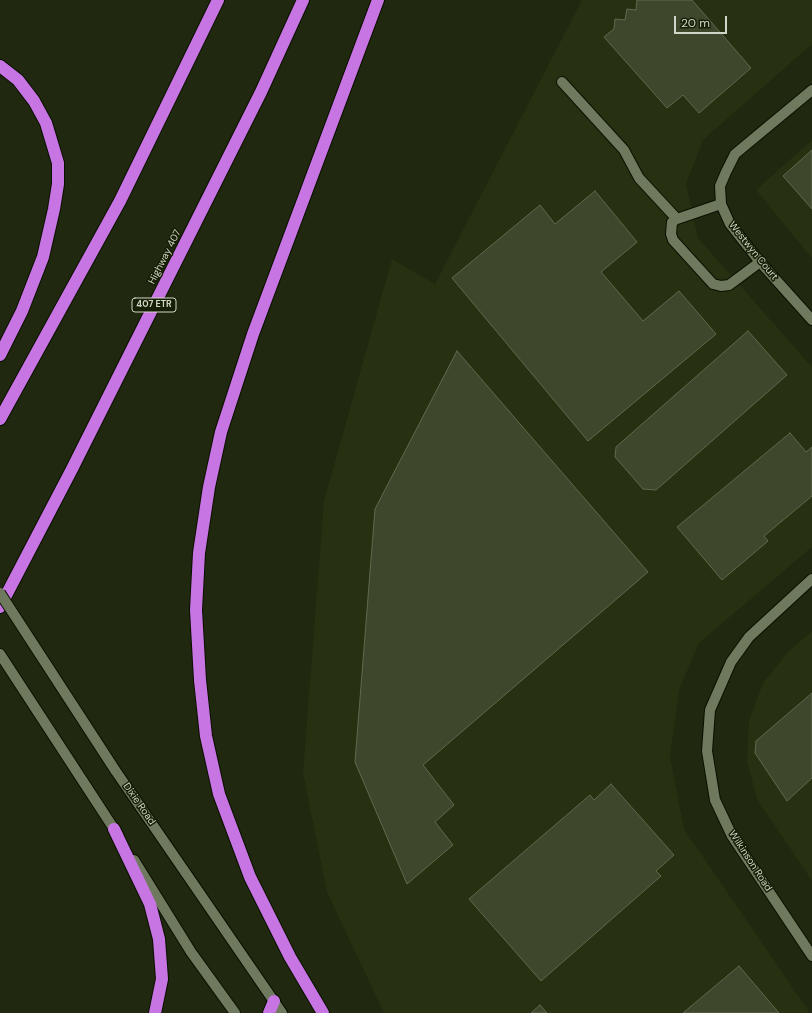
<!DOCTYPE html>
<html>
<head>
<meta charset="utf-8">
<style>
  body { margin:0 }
  #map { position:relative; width:812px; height:1013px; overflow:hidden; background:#20280f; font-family:"DM Sans",sans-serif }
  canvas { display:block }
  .scale { position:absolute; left:674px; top:16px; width:53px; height:18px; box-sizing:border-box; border:2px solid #d0d6c7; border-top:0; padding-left:5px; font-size:12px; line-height:14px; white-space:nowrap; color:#d0d6c7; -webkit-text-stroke:3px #171e06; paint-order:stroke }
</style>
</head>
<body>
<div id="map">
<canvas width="812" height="1013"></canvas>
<div class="scale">20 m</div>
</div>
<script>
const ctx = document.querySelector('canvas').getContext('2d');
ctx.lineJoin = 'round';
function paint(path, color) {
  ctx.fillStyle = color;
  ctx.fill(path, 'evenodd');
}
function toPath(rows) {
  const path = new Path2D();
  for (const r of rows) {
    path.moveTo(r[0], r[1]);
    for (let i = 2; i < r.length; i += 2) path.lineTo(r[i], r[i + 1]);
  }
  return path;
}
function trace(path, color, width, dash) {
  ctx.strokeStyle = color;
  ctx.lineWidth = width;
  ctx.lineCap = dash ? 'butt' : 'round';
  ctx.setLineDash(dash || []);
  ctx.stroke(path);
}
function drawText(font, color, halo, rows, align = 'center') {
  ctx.font = font + ' "DM Sans",sans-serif';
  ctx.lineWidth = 3;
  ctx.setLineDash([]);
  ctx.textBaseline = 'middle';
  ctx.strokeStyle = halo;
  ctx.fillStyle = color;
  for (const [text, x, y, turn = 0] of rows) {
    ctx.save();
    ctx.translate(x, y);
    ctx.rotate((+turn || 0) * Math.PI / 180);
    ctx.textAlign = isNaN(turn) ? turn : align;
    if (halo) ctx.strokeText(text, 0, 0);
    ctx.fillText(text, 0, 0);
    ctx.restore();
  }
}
paint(toPath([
  [582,0,812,0,812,44,703,140,686,184,698,238,812,367,812,547,699,643,679,690,670,757,684,829,810,1013,384,1013,327,892,303,773,324,501,392,259,435,284],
  [812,140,812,258,756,190],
  [812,631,812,881,757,799,747,761,749,721,763,683,788,652]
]), '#273010');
const building = toPath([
  [637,0,692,0,751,68,699,113,683,95,667,108,604,37,614,29,615,19,625,20,627,9,636,10,637,0],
  [812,150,812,209,783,176,812,150],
  [595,191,637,242,601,272,643,321,679,291,716,334,588,441,452,278,540,205,555,224,595,191],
  [748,331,787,375,656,490,643,489,615,457,616,447,748,331],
  [457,351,648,572,423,765,454,805,435,822,453,845,407,884,355,762,375,509,457,351],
  [790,433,806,452,812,447,812,496,764,536,768,541,722,580,677,527,790,433],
  [812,693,812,778,787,801,755,753,756,741,812,693],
  [611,784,674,855,656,871,661,876,541,981,469,899,590,795,594,800,611,784],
  [739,966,779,1013,683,1013,739,966],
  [540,1005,547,1013,531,1013,540,1005]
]);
paint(building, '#3e462c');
trace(building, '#60694e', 1);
const lane = toPath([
  [562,82,624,150,639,178,677,219],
  [721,204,677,219,672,222,671,234,673,240,713,284,721,286,729,285,760,262]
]);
const street = toPath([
  [812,90,735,154,726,172,720,186,721,204,730,224,760,262,812,320],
  [812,579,749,637,731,662,710,710,707,751,715,800,732,836,812,956]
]);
const secondary = toPath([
  [0,654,118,835],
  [115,770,282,1013],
  [134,860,191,952,235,1013]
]);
const highway = toPath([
  [0,66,18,80,34,101,46,123,58,163,58,184,54,209,43,257,22,311,0,355],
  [0,419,120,201,218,0],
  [0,607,72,469,261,92,303,0],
  [114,829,150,904,159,939,162,979,155,1013],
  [269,1013,274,1001],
  [323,1013,290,957,250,877,219,794,206,736,200,680,196,610,199,553,209,487,221,432,253,334,378,0]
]);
trace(lane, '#0a1000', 12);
trace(street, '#0a1000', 12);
trace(secondary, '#0a1000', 12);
trace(highway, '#0a1000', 14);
trace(lane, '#6f795d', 10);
trace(street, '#6f795d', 10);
trace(secondary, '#6f795d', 10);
trace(highway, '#c875e4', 12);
const secondaryBridge = toPath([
  [0,593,115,770]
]);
trace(secondaryBridge, '#0a1000', 12, []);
trace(secondaryBridge, '#6f795d', 10);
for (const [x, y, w] of [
  [154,305,44]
]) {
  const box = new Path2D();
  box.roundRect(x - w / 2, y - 7, w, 14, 3);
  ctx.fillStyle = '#171e06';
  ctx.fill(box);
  trace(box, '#d0d6c7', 1);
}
drawText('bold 9px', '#d0d6c7', null, [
  ["407 ETR",154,305]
]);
drawText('10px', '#d0d6c7', '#171e06', [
  ["Westwyn Court",753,251,51],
  ["Highway 407",165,257,-63],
  ["Dixie Road",139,804,55],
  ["Wilkinson Road",750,861,57]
]);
</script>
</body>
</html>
